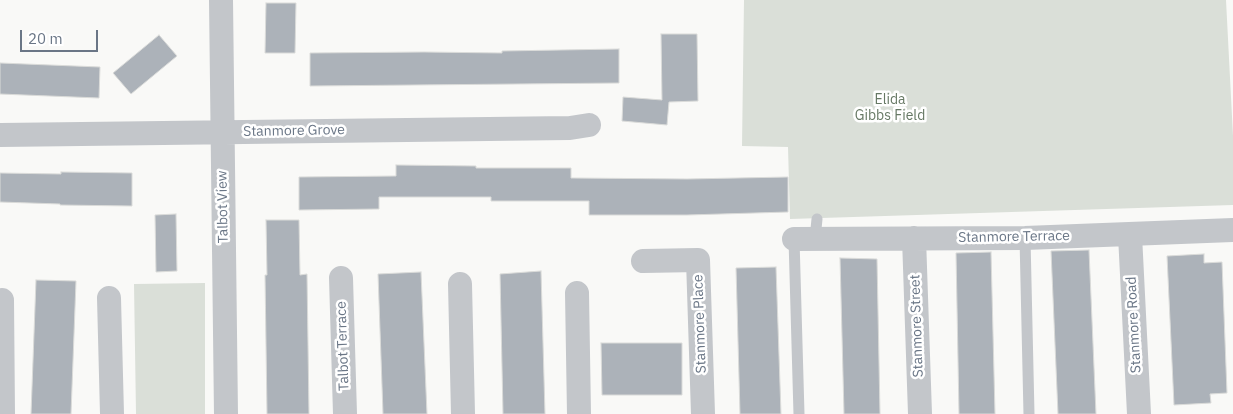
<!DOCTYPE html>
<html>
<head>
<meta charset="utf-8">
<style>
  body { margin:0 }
  #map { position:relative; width:1233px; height:414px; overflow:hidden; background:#f9f9f7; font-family:"IBM Plex Sans",sans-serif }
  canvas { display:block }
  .scale { position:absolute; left:20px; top:30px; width:78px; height:22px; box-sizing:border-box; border:2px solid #6a7686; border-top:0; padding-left:6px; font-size:15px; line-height:18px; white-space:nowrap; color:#6a7686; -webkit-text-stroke:4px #fff; paint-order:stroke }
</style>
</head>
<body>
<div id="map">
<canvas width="1233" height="414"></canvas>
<div class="scale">20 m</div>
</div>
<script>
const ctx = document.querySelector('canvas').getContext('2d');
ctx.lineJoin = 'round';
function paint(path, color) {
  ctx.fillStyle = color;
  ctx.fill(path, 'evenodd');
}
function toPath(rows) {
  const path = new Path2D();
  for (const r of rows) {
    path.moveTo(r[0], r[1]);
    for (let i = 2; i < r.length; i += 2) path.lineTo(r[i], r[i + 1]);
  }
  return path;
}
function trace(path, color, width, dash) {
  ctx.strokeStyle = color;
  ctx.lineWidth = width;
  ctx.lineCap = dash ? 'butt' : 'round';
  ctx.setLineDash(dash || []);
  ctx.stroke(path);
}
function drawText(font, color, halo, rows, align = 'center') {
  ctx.font = font + ' "IBM Plex Sans",sans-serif';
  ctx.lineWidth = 5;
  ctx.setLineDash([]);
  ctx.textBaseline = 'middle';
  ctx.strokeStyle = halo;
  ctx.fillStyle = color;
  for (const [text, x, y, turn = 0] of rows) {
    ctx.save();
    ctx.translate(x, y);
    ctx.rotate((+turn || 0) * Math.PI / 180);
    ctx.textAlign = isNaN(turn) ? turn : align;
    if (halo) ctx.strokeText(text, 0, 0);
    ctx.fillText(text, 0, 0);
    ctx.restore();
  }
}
paint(toPath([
  [744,0,1226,0,1233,136,1233,205,790,219,788,147,742,146],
  [205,283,205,414,136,414,134,284]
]), '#dadfd8');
const building = toPath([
  [266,3,296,3,295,53,265,53,266,3],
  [661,34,697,34,698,101,669,102,667,125,622,121,623,97,662,100,661,34],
  [159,35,177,56,131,94,113,73,159,35],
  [619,49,619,83,310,86,310,53,424,52,502,53,502,51,619,49],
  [0,63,100,67,99,98,0,94,0,63],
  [396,165,476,166,476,168,571,168,571,178,687,179,788,177,788,212,687,215,589,215,589,201,491,201,491,197,379,197,379,209,299,210,299,177,396,176,396,165],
  [61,172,132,173,132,206,60,205,60,204,0,202,0,173,61,174,61,172],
  [176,214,177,271,156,272,155,215,176,214],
  [266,220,299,220,300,275,307,274,309,414,267,414,265,275,267,275,266,220],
  [1089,250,1096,414,1058,414,1051,251,1089,250],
  [991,252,995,414,959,414,956,253,991,252],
  [1204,254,1204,263,1222,262,1227,393,1210,394,1211,403,1174,405,1167,256,1204,254],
  [840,258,877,259,880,414,844,414,840,258],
  [776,267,781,414,740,414,736,268,776,267],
  [541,271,545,414,503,414,500,274,541,271],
  [421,272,427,414,383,414,378,274,421,272],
  [36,280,76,281,71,414,31,414,36,280],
  [601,343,682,343,682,395,602,395,601,343]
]);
paint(building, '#acb2b9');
trace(building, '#dadbd9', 1);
trace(toPath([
  [1025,238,1029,414],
  [794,239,799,414],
  [815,239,817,219]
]), '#c3c6ca', 11);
trace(toPath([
  [221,0,226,414],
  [0,135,570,128,589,125],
  [1130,235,1139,414],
  [914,238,920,414],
  [794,239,1025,238,1233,230],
  [643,261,698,260,703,414],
  [341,278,345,414],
  [460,284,463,414],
  [577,293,579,414],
  [109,298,112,414],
  [2,300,3,414]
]), '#c3c6ca', 24);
drawText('14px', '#667864', '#fff', [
  ["Elida",890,100],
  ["Gibbs Field",890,116]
]);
drawText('14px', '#6a7686', '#fff', [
  ["Stanmore Grove",294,131,-1],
  ["Talbot View",223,207,-91],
  ["Stanmore Terrace",1014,237,-1],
  ["Stanmore Place",700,324,-92],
  ["Stanmore Road",1134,325,-93],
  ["Stanmore Street",917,326,-92],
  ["Talbot Terrace",343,346,-92]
]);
</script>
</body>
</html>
